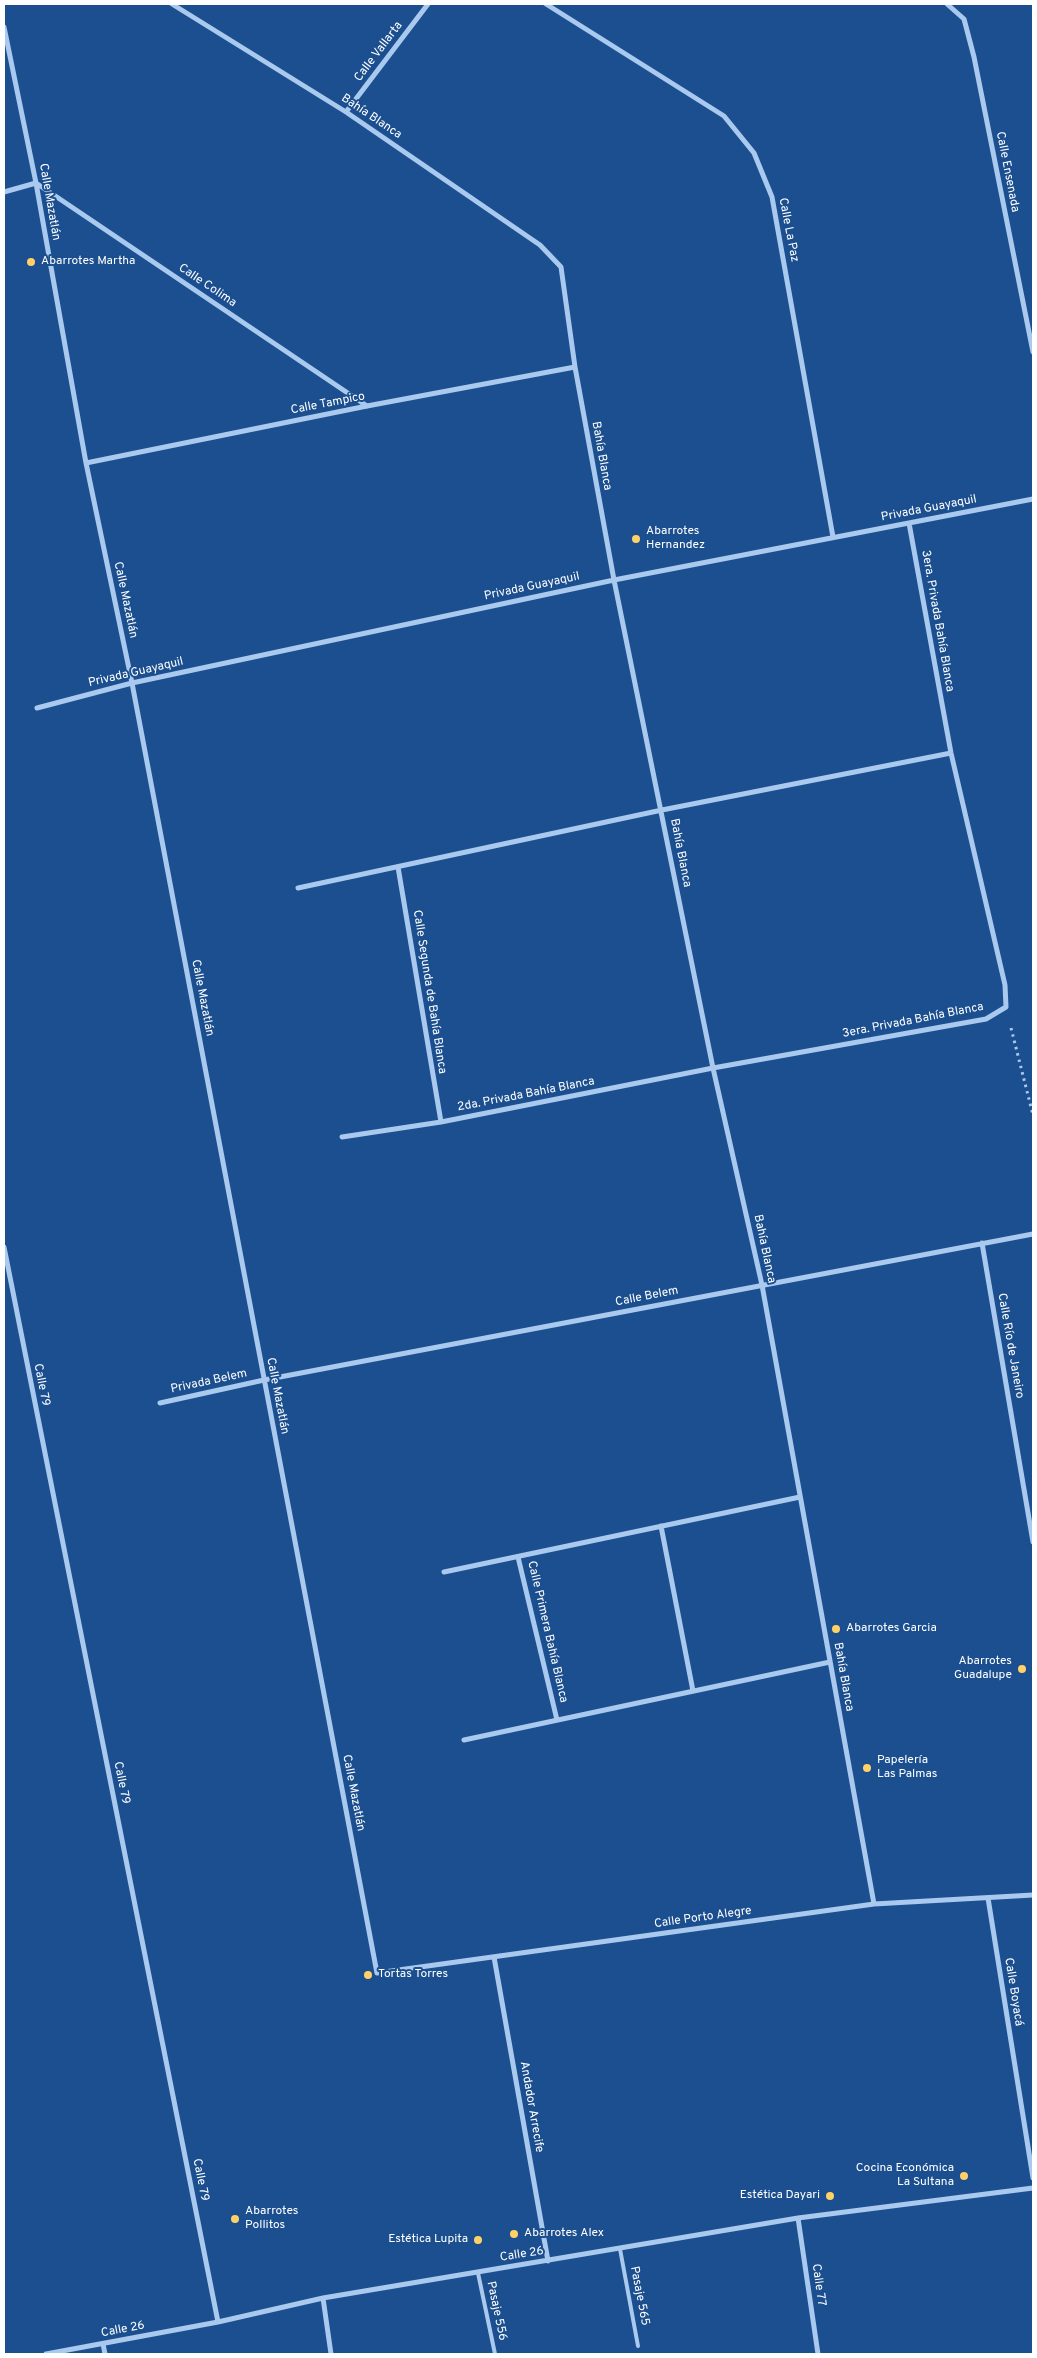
<!DOCTYPE html>
<html>
<head>
<meta charset="utf-8">
<style>
  body { margin:0 }
  #map { position:relative; width:1037px; height:2358px; overflow:hidden; background:#1b4f8f; font-family:Overpass,sans-serif }
  canvas { display:block }
  .frame { position:absolute; inset:0; border:5px solid #fff; pointer-events:none }
</style>
</head>
<body>
<div id="map">
<canvas width="1037" height="2358"></canvas>
<div class="frame"></div>
</div>
<script>
const ctx = document.querySelector('canvas').getContext('2d');
ctx.lineJoin = 'round';
function toPath(rows) {
  const path = new Path2D();
  for (const r of rows) {
    path.moveTo(r[0], r[1]);
    for (let i = 2; i < r.length; i += 2) path.lineTo(r[i], r[i + 1]);
  }
  return path;
}
function trace(path, color, width, dash) {
  ctx.strokeStyle = color;
  ctx.lineWidth = width;
  ctx.lineCap = dash ? 'butt' : 'round';
  ctx.setLineDash(dash || []);
  ctx.stroke(path);
}
function drawText(font, color, halo, rows, align = 'center') {
  ctx.font = font + ' Overpass,sans-serif';
  ctx.lineWidth = 4;
  ctx.setLineDash([]);
  ctx.textBaseline = 'middle';
  ctx.strokeStyle = halo;
  ctx.fillStyle = color;
  for (const [text, x, y, turn = 0] of rows) {
    ctx.save();
    ctx.translate(x, y);
    ctx.rotate((+turn || 0) * Math.PI / 180);
    ctx.textAlign = isNaN(turn) ? turn : align;
    if (halo) ctx.strokeText(text, 0, 0);
    ctx.fillText(text, 0, 0);
    ctx.restore();
  }
}
trace(toPath([
  [1011,1028,1033,1115]
]), '#a9c9ee', 3, [2.5, 4]);
trace(toPath([
  [620,2249,638,2346],
  [478,2273,495,2354]
]), '#a9c9ee', 4);
trace(toPath([
  [172,4,346,112,540,245,561,267,575,367,614,580,713,1068,762,1285,874,1904],
  [546,4,724,116,754,153,772,197,833,537],
  [947,4,964,19,974,57,1033,352],
  [4,27,36,183,86,463,132,683,377,1973,874,1904,1033,1895],
  [346,112,428,4],
  [4,192,36,183,367,406],
  [86,463,367,406,575,367],
  [37,708,132,683,614,580,1033,499],
  [398,867,441,1122],
  [298,888,662,810,951,753],
  [342,1137,441,1122,713,1068,986,1019,1006,1007,1005,985,951,753,909,523],
  [982,1243,1033,1542],
  [4,1247,218,2322],
  [160,1403,264,1380,1033,1234],
  [661,1526,693,1691],
  [518,1557,557,1720],
  [444,1572,800,1497],
  [464,1740,830,1662],
  [988,1898,1033,2178],
  [494,1957,548,2261],
  [798,2218,818,2354],
  [323,2298,331,2354],
  [103,2344,105,2354],
  [46,2354,218,2322,323,2298,798,2218,1033,2188]
]), '#a9c9ee', 5);
for (const [x, y, r, color] of [
  [31,262,5,"#ffd166"],
  [636,539,5,"#ffd166"],
  [836,1629,5,"#ffd166"],
  [1022,1669,5,"#ffd166"],
  [867,1768,5,"#ffd166"],
  [368,1975,5,"#ffd166"],
  [964,2176,5,"#ffd166"],
  [830,2196,5,"#ffd166"],
  [235,2219,5,"#ffd166"],
  [514,2234,5,"#ffd166"],
  [478,2240,5,"#ffd166"]
]) {
  const dot = new Path2D();
  dot.arc(x, y, r, 0, 2 * Math.PI);
  ctx.fillStyle = color;
  ctx.fill(dot);
  trace(dot, '#1b4f8f', 2);
}
drawText('12px', '#fff', '#1b4f8f', [
  ["Calle Vallarta",379,52,-53],
  ["Bahía Blanca",371,117,34],
  ["Calle Ensenada",1007,172,79],
  ["Calle Mazatlán",49,202,80],
  ["Calle La Paz",788,230,79],
  ["Calle Colima",207,286,34],
  ["Calle Tampico",328,404,-11],
  ["Bahía Blanca",601,456,80],
  ["Privada Guayaquil",929,509,-11],
  ["Privada Guayaquil",532,587,-12],
  ["Calle Mazatlán",125,600,78],
  ["3era. Privada Bahía Blanca",937,621,80],
  ["Privada Guayaquil",136,673,-13],
  ["Bahía Blanca",680,853,79],
  ["Calle Segunda de Bahía Blanca",429,992,81],
  ["Calle Mazatlán",202,998,79],
  ["3era. Privada Bahía Blanca",913,1021,-11],
  ["2da. Privada Bahía Blanca",526,1095,-11],
  ["Bahía Blanca",764,1249,78],
  ["Calle Belem",647,1297,-11],
  ["Calle Río de Janeiro",1010,1346,80],
  ["Privada Belem",209,1382,-12],
  ["Calle 79",41,1385,79],
  ["Calle Mazatlán",277,1396,79],
  ["Calle Primera Bahía Blanca",547,1632,77],
  ["Bahía Blanca",843,1677,80],
  ["Calle 79",121,1783,79],
  ["Calle Mazatlán",353,1793,79],
  ["Calle Porto Alegre",703,1918,-8],
  ["Calle Boyacá",1013,1992,81],
  ["Andador Arrecife",531,2107,80],
  ["Calle 79",200,2180,79],
  ["Calle 26",522,2255,-9],
  ["Calle 77",818,2285,82],
  ["Pasaje 565",639,2296,79],
  ["Pasaje 556",496,2311,78],
  ["Calle 26",123,2330,-11]
]);
drawText('12px', '#fff', '#1b4f8f', [
  ["Abarrotes Martha",41,262],
  ["Abarrotes",646,532],
  ["Hernandez",646,546],
  ["Abarrotes Garcia",846,1629],
  ["Abarrotes",1012,1662,"right"],
  ["Guadalupe",1012,1676,"right"],
  ["Papelería",877,1761],
  ["Las Palmas",877,1775],
  ["Tortas Torres",378,1975],
  ["Cocina Económica",954,2169,"right"],
  ["La Sultana",954,2183,"right"],
  ["Estética Dayari",820,2196,"right"],
  ["Abarrotes",245,2212],
  ["Pollitos",245,2226],
  ["Abarrotes Alex",524,2234],
  ["Estética Lupita",468,2240,"right"]
], 'left');
</script>
</body>
</html>
